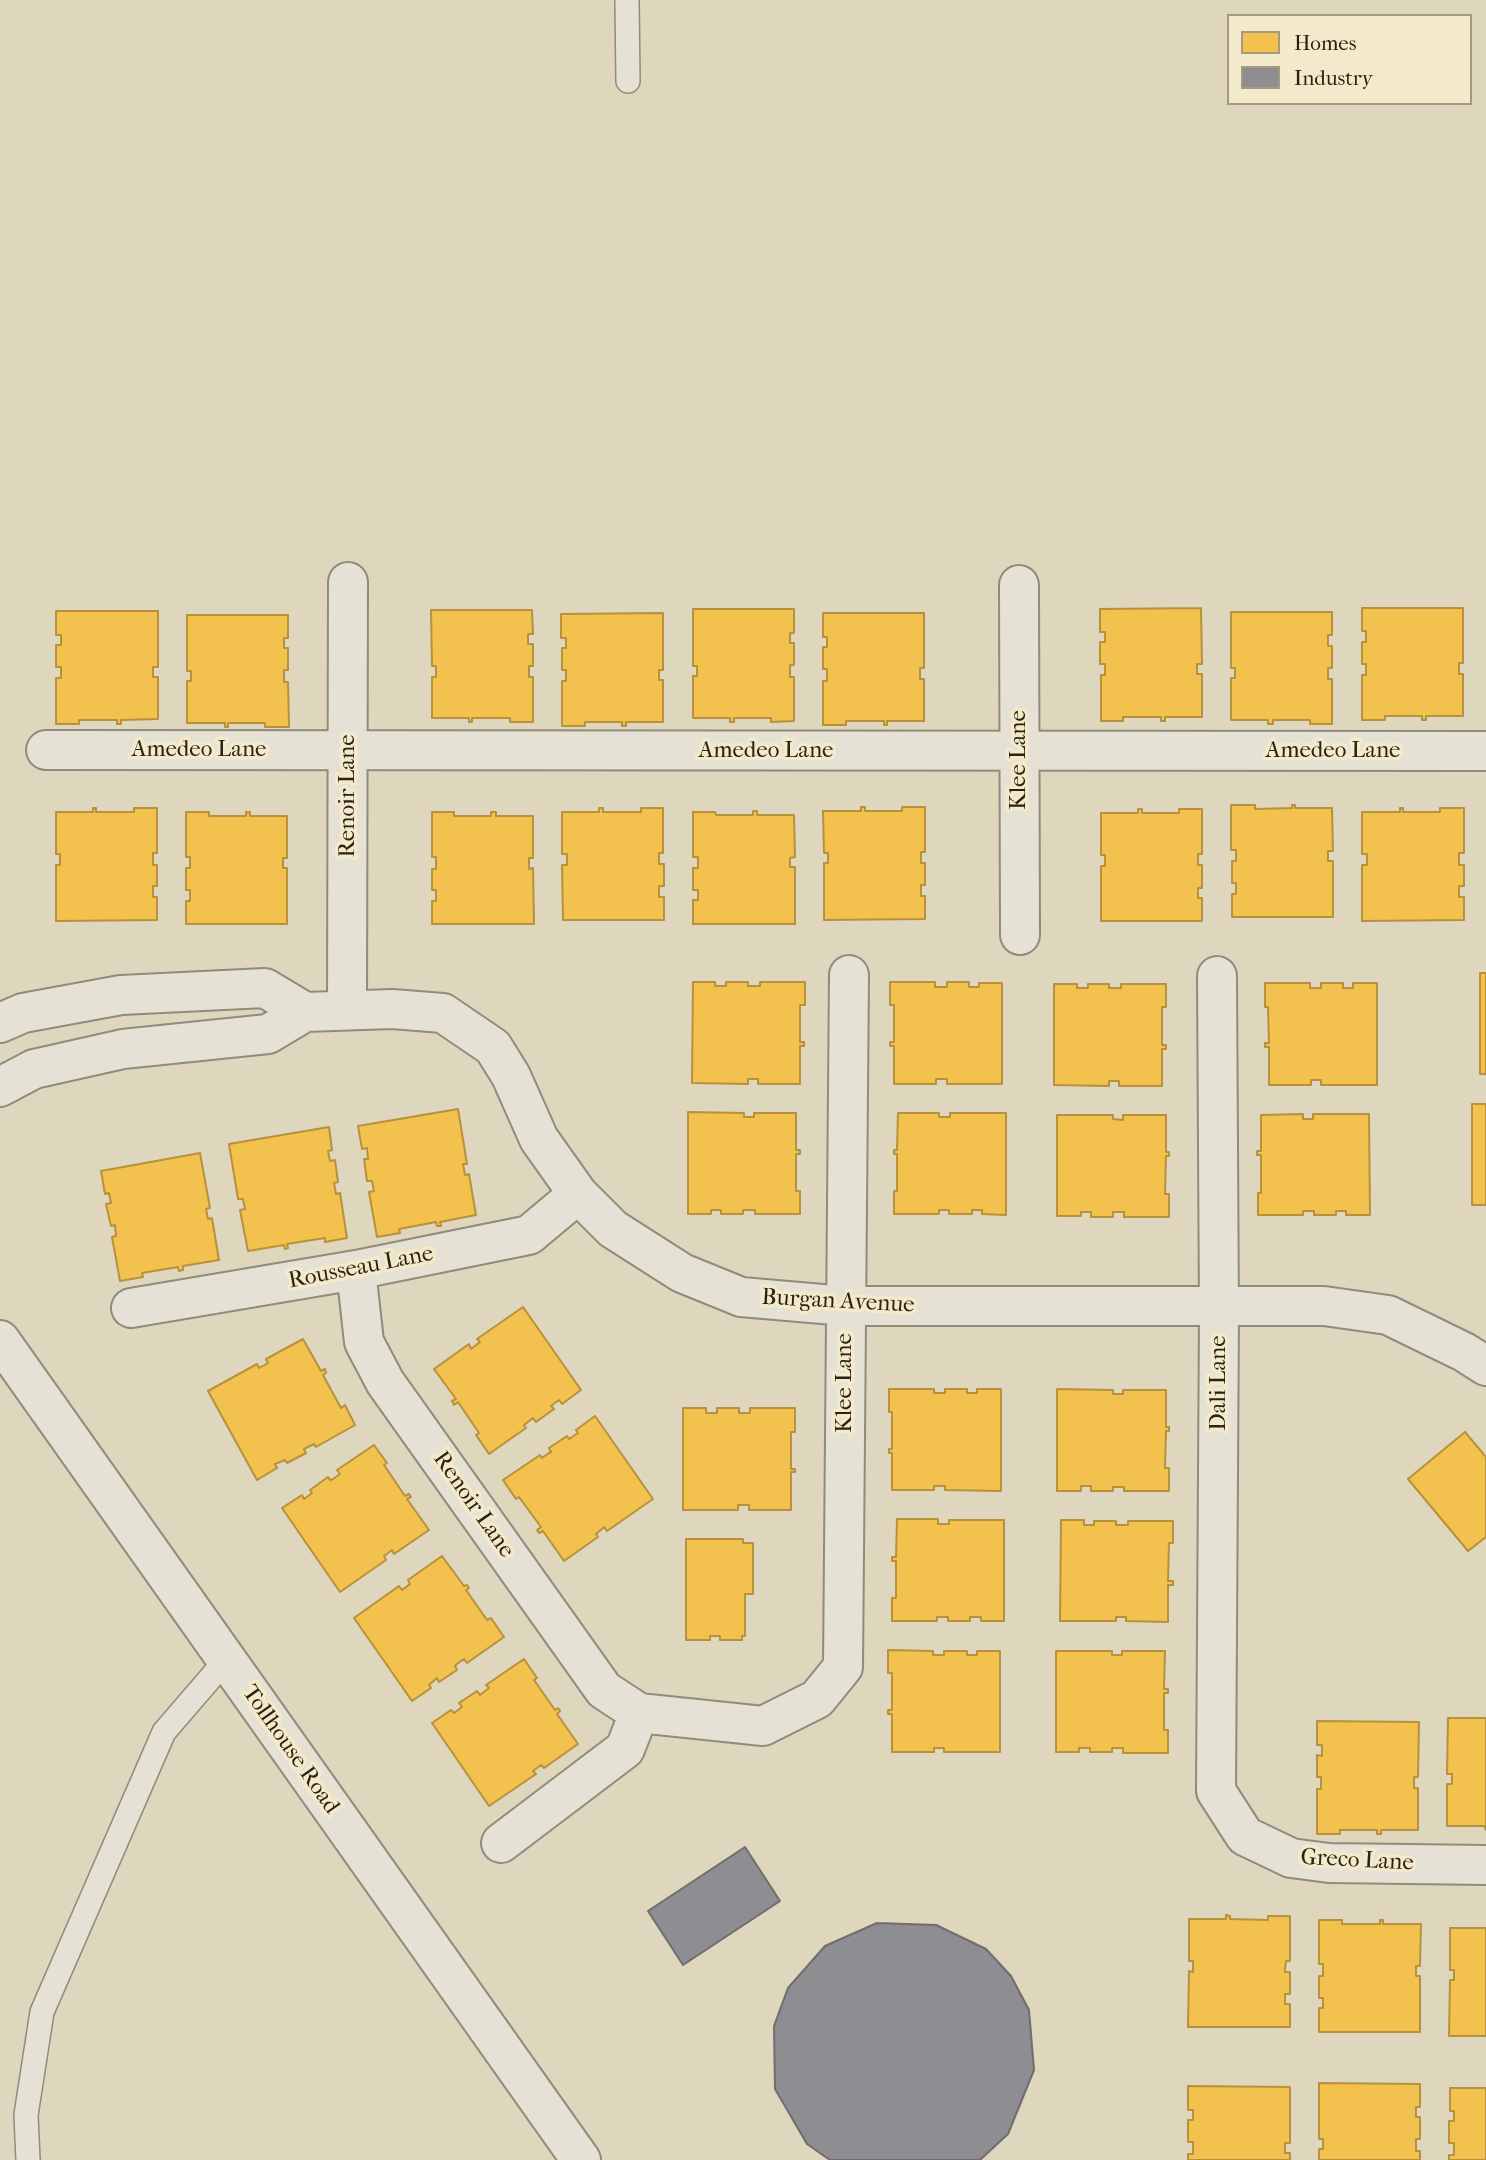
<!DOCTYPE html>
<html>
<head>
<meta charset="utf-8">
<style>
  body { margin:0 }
  #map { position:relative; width:1486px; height:2160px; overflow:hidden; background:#ded6bd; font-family:"IM FELL French Canon",serif }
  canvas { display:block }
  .legend { position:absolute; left:1227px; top:14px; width:245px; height:91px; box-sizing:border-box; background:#f3eacb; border:2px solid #a49a81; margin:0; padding:9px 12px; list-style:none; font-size:21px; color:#2d2112 }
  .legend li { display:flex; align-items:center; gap:14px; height:35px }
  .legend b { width:35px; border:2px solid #a49a81 }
</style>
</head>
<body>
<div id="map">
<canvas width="1486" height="2160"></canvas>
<ul class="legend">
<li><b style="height:19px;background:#f2c14e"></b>Homes</li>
<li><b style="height:19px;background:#8d8d92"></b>Industry</li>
</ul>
</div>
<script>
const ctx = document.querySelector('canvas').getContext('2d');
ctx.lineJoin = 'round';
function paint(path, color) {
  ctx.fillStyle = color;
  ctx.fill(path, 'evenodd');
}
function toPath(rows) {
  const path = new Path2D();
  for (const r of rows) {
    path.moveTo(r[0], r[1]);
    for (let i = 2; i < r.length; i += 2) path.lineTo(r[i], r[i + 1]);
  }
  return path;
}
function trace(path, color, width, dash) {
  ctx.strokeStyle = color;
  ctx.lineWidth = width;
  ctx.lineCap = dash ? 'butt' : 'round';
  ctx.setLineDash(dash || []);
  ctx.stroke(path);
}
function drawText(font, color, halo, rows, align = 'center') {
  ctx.font = font + ' "IM FELL French Canon",serif';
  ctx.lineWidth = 7;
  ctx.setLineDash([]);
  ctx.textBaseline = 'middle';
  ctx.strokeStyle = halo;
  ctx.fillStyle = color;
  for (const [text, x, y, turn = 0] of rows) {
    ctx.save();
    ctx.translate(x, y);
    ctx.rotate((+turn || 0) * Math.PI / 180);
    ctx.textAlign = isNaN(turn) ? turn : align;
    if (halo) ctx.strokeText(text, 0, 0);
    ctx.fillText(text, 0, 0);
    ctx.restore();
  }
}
const homes = toPath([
  [1201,608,1202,664,1197,664,1197,674,1202,674,1202,717,1165,717,1165,721,1161,721,1161,717,1123,717,1123,721,1101,721,1101,675,1105,675,1105,664,1100,664,1100,642,1105,642,1105,632,1100,632,1100,609,1201,608],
  [1362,608,1463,608,1463,663,1459,663,1459,674,1463,674,1463,716,1426,716,1426,720,1422,720,1422,716,1385,716,1385,720,1362,720,1362,675,1366,675,1366,664,1362,664,1362,642,1366,642,1366,631,1362,631,1362,608],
  [693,609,794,609,794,633,790,633,790,643,794,643,794,665,790,665,790,677,794,677,794,721,771,722,771,718,734,718,734,722,730,722,730,718,693,718,693,676,697,676,697,666,693,666,693,609],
  [431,610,532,610,533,634,528,634,528,644,533,644,533,666,529,666,529,677,533,677,533,722,510,722,510,718,472,718,472,722,469,722,469,718,432,718,432,677,436,677,436,666,432,666,431,610],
  [56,611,158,611,158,667,153,667,153,677,158,677,158,719,121,720,121,724,117,724,117,720,79,720,79,724,56,724,56,678,61,678,61,667,56,667,56,645,61,645,61,635,56,635,56,611],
  [1231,612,1332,612,1332,635,1328,635,1328,646,1332,646,1332,668,1328,668,1328,679,1332,679,1332,724,1310,724,1310,720,1273,720,1273,724,1268,724,1268,720,1231,720,1231,678,1235,678,1235,668,1231,668,1231,612],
  [663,613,663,670,659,670,659,680,663,680,663,722,626,722,626,726,622,726,622,722,585,722,585,726,562,726,562,681,566,681,566,670,562,670,562,648,566,648,566,638,561,638,561,614,663,613],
  [823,613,924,613,924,668,920,668,920,679,924,679,924,721,887,721,887,725,884,725,884,721,846,721,846,725,823,725,823,681,827,681,827,669,823,669,823,647,827,647,827,637,823,637,823,613],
  [187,615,288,615,288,638,284,638,284,648,288,648,288,670,284,670,284,682,288,682,289,727,265,727,265,723,228,723,228,727,225,727,225,723,187,723,187,681,191,681,191,671,187,671,187,615],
  [1231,805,1255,805,1255,809,1292,808,1292,805,1295,805,1295,808,1332,808,1333,851,1328,851,1328,861,1333,861,1333,917,1232,917,1232,894,1236,894,1236,883,1232,883,1232,861,1236,861,1236,850,1231,850,1231,805],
  [861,807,865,807,865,811,902,811,902,807,925,807,925,852,921,852,921,863,925,863,925,885,921,885,921,896,925,896,925,919,824,920,824,863,828,863,828,853,824,853,823,811,861,811,861,807],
  [93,808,96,808,96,812,134,812,134,808,157,808,157,853,153,853,153,865,157,865,157,886,153,886,153,897,157,897,157,920,56,921,56,865,60,865,60,854,56,854,56,812,93,812,93,808],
  [599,808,603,808,603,812,641,812,641,808,663,808,663,853,659,853,659,864,664,864,664,886,659,886,659,897,664,897,664,920,563,920,562,865,567,865,567,854,562,854,562,812,599,812,599,808],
  [1400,808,1403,808,1403,812,1440,812,1440,808,1464,808,1464,853,1459,853,1459,865,1464,865,1464,886,1459,886,1459,897,1464,897,1464,920,1362,921,1362,865,1367,865,1367,854,1362,854,1362,812,1400,812,1400,808],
  [1138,809,1142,809,1142,813,1179,813,1179,809,1202,809,1202,854,1198,854,1198,865,1202,865,1202,888,1198,888,1198,898,1202,898,1202,921,1101,921,1101,866,1105,866,1105,855,1101,855,1101,813,1138,813,1138,809],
  [753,811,757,811,757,815,794,815,795,857,790,858,790,867,795,867,795,924,693,924,693,900,698,900,698,890,693,890,693,868,698,868,698,857,693,857,693,812,715,812,716,815,753,815,753,811],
  [186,812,209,812,209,816,246,816,246,812,250,812,250,816,287,816,287,858,283,858,283,868,287,868,287,924,186,924,186,901,190,901,190,890,186,890,186,868,190,868,190,857,186,857,186,812],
  [432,812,454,812,454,816,491,816,491,812,496,812,496,816,533,816,533,858,529,858,529,869,533,868,534,924,432,924,432,901,436,901,436,890,432,890,432,869,436,869,436,857,432,857,432,812],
  [1480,973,1486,973,1486,1074,1480,1074,1480,973],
  [693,982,715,982,715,986,726,986,726,982,748,982,748,986,760,986,760,982,805,982,805,1005,800,1005,800,1042,804,1042,804,1046,800,1046,800,1084,758,1084,758,1079,748,1079,748,1084,692,1083,693,982],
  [890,982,935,982,935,987,947,987,947,982,969,982,969,987,979,987,979,983,1002,983,1002,1084,947,1084,947,1079,936,1079,936,1084,894,1084,894,1046,890,1046,890,1042,894,1042,894,1005,890,1005,890,982],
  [1265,983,1310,983,1310,988,1321,988,1321,983,1343,983,1343,988,1353,988,1353,983,1377,983,1377,1085,1321,1085,1321,1080,1311,1080,1311,1085,1269,1085,1269,1047,1265,1047,1265,1043,1269,1043,1268,1007,1265,1007,1265,983],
  [1054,984,1077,984,1077,988,1088,988,1088,984,1109,984,1109,988,1121,988,1121,984,1166,984,1166,1007,1162,1007,1162,1045,1166,1045,1166,1049,1162,1049,1162,1086,1119,1086,1119,1081,1109,1081,1109,1086,1054,1085,1054,984],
  [1472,1104,1486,1104,1486,1205,1472,1205,1472,1104],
  [458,1109,467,1164,463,1164,465,1175,469,1174,476,1215,440,1222,441,1226,437,1226,436,1222,399,1229,400,1233,377,1237,369,1192,374,1191,372,1181,367,1181,364,1159,368,1159,367,1148,362,1149,358,1126,458,1109],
  [688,1112,744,1113,744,1117,754,1117,754,1113,796,1113,796,1150,800,1150,800,1154,796,1154,796,1191,800,1191,800,1214,755,1214,755,1210,743,1210,743,1214,721,1214,721,1210,711,1210,711,1214,688,1214,688,1112],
  [898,1113,939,1113,939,1117,950,1117,950,1113,1006,1113,1006,1215,982,1214,982,1210,972,1210,972,1214,949,1214,949,1210,939,1210,939,1214,894,1214,894,1191,897,1191,897,1154,894,1154,894,1150,897,1150,898,1113],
  [1303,1114,1303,1119,1313,1119,1313,1114,1369,1114,1370,1215,1346,1215,1346,1211,1336,1211,1336,1215,1314,1215,1314,1211,1303,1211,1303,1215,1258,1215,1258,1193,1261,1193,1261,1155,1257,1155,1257,1151,1261,1151,1261,1115,1303,1114],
  [1057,1115,1113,1115,1113,1119,1123,1120,1123,1115,1166,1115,1166,1152,1169,1152,1169,1156,1166,1156,1165,1194,1169,1194,1169,1217,1124,1217,1124,1212,1113,1212,1113,1217,1091,1217,1091,1212,1081,1212,1081,1216,1057,1216,1057,1115],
  [329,1127,332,1150,328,1151,330,1161,335,1160,338,1182,334,1183,336,1194,340,1193,347,1238,325,1242,325,1238,287,1244,288,1248,285,1249,284,1245,248,1251,240,1210,245,1209,243,1199,238,1199,229,1144,329,1127],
  [200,1153,210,1208,206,1209,208,1219,212,1218,219,1260,183,1266,183,1270,179,1271,178,1267,142,1273,143,1277,120,1281,112,1237,116,1236,115,1225,111,1226,106,1204,111,1203,109,1193,105,1194,101,1171,200,1153],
  [523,1307,581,1390,562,1404,559,1400,551,1406,554,1409,536,1422,533,1418,524,1425,526,1428,489,1454,476,1435,479,1433,458,1402,454,1405,452,1401,456,1399,434,1369,469,1344,471,1349,480,1342,477,1339,523,1307],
  [303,1339,321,1371,325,1369,326,1373,323,1375,341,1408,345,1405,355,1425,316,1447,314,1444,304,1449,306,1453,287,1463,285,1460,275,1464,277,1468,257,1480,208,1391,257,1364,259,1368,268,1363,266,1359,303,1339],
  [889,1389,934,1389,934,1393,945,1393,945,1389,967,1389,967,1393,977,1393,977,1389,1001,1389,1001,1491,945,1490,945,1486,934,1486,934,1490,892,1490,892,1453,889,1453,889,1449,892,1449,892,1412,889,1412,889,1389],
  [1057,1389,1113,1390,1113,1394,1123,1394,1123,1390,1166,1390,1166,1427,1169,1427,1169,1431,1166,1431,1165,1468,1169,1468,1169,1491,1124,1491,1124,1487,1113,1487,1113,1491,1091,1491,1091,1486,1081,1486,1081,1491,1057,1491,1057,1389],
  [683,1408,706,1408,706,1413,717,1413,717,1408,739,1408,739,1413,750,1413,750,1408,795,1408,795,1432,791,1432,791,1469,795,1469,795,1472,791,1472,791,1510,749,1510,749,1505,738,1505,738,1510,683,1510,683,1408],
  [595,1416,653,1499,607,1531,604,1527,596,1534,598,1537,564,1561,543,1531,539,1533,537,1530,541,1527,519,1497,516,1499,503,1480,540,1455,542,1458,549,1453,551,1452,549,1448,567,1436,569,1439,578,1433,576,1430,595,1416],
  [1465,1432,1486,1457,1486,1537,1468,1551,1408,1479,1465,1432],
  [374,1445,387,1463,384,1465,405,1496,409,1494,411,1497,407,1499,429,1530,394,1554,392,1550,384,1556,386,1560,340,1592,282,1508,302,1495,304,1499,312,1493,310,1490,328,1477,330,1480,333,1479,340,1474,337,1470,374,1445],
  [897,1519,938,1519,938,1524,949,1524,949,1520,1004,1520,1004,1621,981,1621,981,1617,970,1617,970,1621,948,1621,948,1617,937,1617,937,1621,892,1621,892,1598,896,1598,896,1561,892,1561,892,1557,896,1557,897,1519],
  [1061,1520,1084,1520,1084,1525,1094,1525,1094,1521,1116,1521,1116,1525,1128,1525,1128,1521,1173,1521,1173,1543,1169,1543,1168,1581,1173,1581,1173,1585,1168,1585,1168,1622,1126,1621,1126,1617,1116,1617,1116,1621,1060,1621,1061,1520],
  [686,1539,743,1539,743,1543,753,1543,753,1594,745,1594,745,1636,742,1636,742,1640,720,1640,720,1636,710,1636,710,1640,686,1640,686,1539],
  [442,1556,464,1586,467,1585,469,1588,466,1590,487,1620,491,1618,504,1637,467,1663,464,1659,457,1664,455,1666,457,1670,439,1682,437,1678,429,1685,431,1688,412,1701,354,1618,399,1586,402,1590,410,1584,408,1580,442,1556],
  [888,1650,933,1651,933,1655,944,1655,944,1651,967,1651,967,1655,977,1655,977,1651,1000,1651,1000,1752,944,1752,944,1748,934,1748,934,1752,892,1752,892,1714,888,1714,888,1710,892,1710,892,1673,888,1673,888,1650],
  [1056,1651,1112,1651,1112,1655,1122,1655,1122,1651,1165,1651,1164,1689,1168,1689,1168,1693,1164,1693,1164,1730,1168,1730,1168,1753,1123,1753,1123,1748,1112,1748,1112,1752,1090,1752,1090,1748,1079,1748,1079,1752,1056,1752,1056,1651],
  [524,1659,537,1678,534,1680,555,1710,558,1708,560,1711,557,1714,578,1744,544,1768,541,1765,533,1771,536,1774,489,1806,432,1723,451,1710,454,1713,462,1707,459,1703,477,1691,480,1695,489,1688,486,1685,524,1659],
  [1448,1718,1486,1718,1486,1830,1484,1826,1447,1826,1447,1784,1452,1784,1452,1774,1447,1774,1448,1718],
  [1317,1721,1419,1722,1418,1777,1414,1777,1414,1788,1418,1788,1418,1830,1381,1830,1381,1834,1377,1834,1377,1830,1340,1830,1340,1834,1317,1834,1317,1789,1321,1789,1321,1777,1317,1777,1317,1755,1322,1756,1322,1745,1317,1745,1317,1721],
  [1226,1915,1230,1916,1230,1919,1268,1920,1268,1916,1290,1916,1290,1961,1286,1961,1285,1969,1285,1972,1290,1972,1290,1994,1285,1994,1285,2004,1290,2004,1290,2027,1188,2027,1189,1971,1193,1972,1193,1961,1189,1961,1189,1919,1226,1919,1226,1915],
  [1319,1920,1342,1920,1342,1924,1380,1924,1380,1920,1383,1920,1383,1924,1421,1924,1420,1966,1416,1966,1416,1976,1420,1976,1420,2032,1319,2032,1319,2008,1323,2008,1323,1998,1319,1998,1319,1976,1323,1976,1323,1964,1319,1964,1319,1920],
  [1450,1928,1486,1928,1486,2036,1449,2036,1450,1980,1454,1980,1454,1970,1450,1970,1450,1928],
  [1319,2083,1420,2084,1420,2107,1416,2107,1416,2117,1420,2117,1420,2139,1416,2139,1416,2151,1420,2151,1420,2160,1319,2160,1319,2149,1323,2149,1323,2139,1319,2139,1319,2083],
  [1188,2086,1290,2087,1290,2143,1285,2143,1285,2153,1290,2153,1290,2160,1188,2160,1188,2154,1193,2154,1193,2142,1188,2142,1188,2120,1193,2120,1193,2110,1188,2110,1188,2086],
  [1450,2088,1486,2088,1486,2160,1449,2160,1449,2155,1454,2155,1454,2143,1449,2143,1449,2121,1454,2121,1454,2111,1450,2111,1450,2088]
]);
paint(homes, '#f2c14e');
trace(homes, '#b7913c', 2);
const industry = toPath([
  [745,1847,780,1901,683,1965,648,1911,745,1847],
  [877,1923,936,1925,986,1949,1011,1976,1029,2010,1034,2070,1008,2134,980,2160,830,2160,807,2144,775,2089,774,2026,788,1988,825,1946,877,1923]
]);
paint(industry, '#8d8d92');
trace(industry, '#706d6c', 2);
const service = toPath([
  [627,0,628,81],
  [28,2160,26,2115,42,2012,164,1732,226,1660]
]);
const minor = toPath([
  [1019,585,1020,935],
  [46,750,1486,751],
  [1217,976,1219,1315,1216,1791,1245,1836,1291,1858,1329,1863,1486,1865],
  [347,1009,348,582],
  [0,1023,23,1013,121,995,265,988,305,1012],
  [0,1087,34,1069,123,1049,268,1034,305,1012,392,1009,443,1013,493,1047,511,1076,539,1139,578,1194,613,1229,682,1273,741,1297,846,1306,1324,1306,1388,1315,1464,1352,1486,1366],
  [356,1270,364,1342,385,1382,604,1690,639,1713,763,1726,817,1699,843,1667,849,975],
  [131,1308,356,1270,529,1235,578,1194],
  [501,1843,625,1749,639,1713]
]);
const tertiary = toPath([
  [0,1340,581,2160]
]);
trace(service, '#908b7b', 26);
trace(minor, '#908b7b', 42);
trace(tertiary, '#908b7b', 42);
trace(service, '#e5e1d4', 23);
trace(minor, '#e5e1d4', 38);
trace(tertiary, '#e5e1d4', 38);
drawText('23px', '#2d2112', '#f3eacb', [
  ["Amedeo Lane",199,750],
  ["Amedeo Lane",766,751],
  ["Amedeo Lane",1333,751],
  ["Klee Lane",1019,760,-90],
  ["Renoir Lane",348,796,-90],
  ["Rousseau Lane",361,1268,-11],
  ["Burgan Avenue",838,1302,3],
  ["Klee Lane",845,1383,-90],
  ["Dali Lane",1219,1383,-90],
  ["Renoir Lane",473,1505,55],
  ["Tollhouse Road",290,1750,55],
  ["Greco Lane",1357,1861,3]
]);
</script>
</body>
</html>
